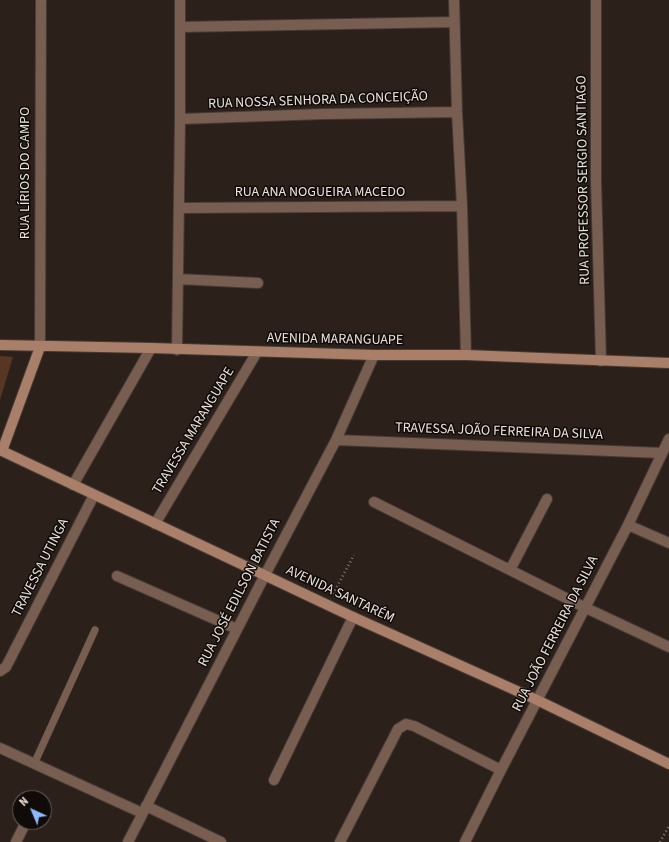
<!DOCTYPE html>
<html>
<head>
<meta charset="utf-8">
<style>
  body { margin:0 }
  #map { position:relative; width:669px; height:842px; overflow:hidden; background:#2c201a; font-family:"Source Sans 3",sans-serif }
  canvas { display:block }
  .north { position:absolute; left:12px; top:790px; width:40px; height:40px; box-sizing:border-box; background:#100b08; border:1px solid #67615d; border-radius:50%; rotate:316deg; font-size:11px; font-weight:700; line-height:16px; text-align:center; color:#eae2dd }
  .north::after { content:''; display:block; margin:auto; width:14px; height:18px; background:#8eb9fc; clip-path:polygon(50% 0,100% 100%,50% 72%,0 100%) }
</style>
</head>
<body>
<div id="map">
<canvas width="669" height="842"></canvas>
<div class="north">N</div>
</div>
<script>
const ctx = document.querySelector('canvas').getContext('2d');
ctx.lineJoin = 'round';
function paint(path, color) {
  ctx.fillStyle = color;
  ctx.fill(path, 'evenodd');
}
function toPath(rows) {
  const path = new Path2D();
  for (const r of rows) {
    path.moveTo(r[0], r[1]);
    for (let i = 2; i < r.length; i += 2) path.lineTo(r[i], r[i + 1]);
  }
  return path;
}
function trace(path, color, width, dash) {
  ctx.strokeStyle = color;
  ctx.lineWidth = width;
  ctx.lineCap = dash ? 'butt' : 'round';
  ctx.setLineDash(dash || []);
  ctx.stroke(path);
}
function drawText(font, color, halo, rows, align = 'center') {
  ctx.font = font + ' "Source Sans 3",sans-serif';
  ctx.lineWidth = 3;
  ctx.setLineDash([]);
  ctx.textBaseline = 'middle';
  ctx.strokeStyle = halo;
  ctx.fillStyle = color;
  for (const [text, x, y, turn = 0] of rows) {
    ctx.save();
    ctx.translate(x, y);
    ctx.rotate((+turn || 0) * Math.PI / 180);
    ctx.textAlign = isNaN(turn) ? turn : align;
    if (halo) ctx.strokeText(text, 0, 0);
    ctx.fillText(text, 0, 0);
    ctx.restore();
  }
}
paint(toPath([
  [0,356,13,357,0,400]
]), '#583624');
const lane = toPath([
  [34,764,95,630]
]);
const street = toPath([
  [454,0,457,112,462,206,466,355],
  [596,0,596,181,601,361],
  [180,27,454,22],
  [180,119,323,114,457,112],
  [179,208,462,206],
  [178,279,258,283],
  [40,347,41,0],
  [177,350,180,119,180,0],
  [336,440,662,453],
  [73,485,151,348],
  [374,502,586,608,669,647],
  [155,524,257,352],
  [628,525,669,543],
  [510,570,547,499],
  [117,576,237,629],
  [0,671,6,667,94,495],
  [0,748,142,813],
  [274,780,353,617],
  [146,806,221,842],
  [16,842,26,822],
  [128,842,265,575,336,440,374,355],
  [340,842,398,729,406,724,414,726,501,770],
  [465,842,501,770,628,525,669,439]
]);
const secondary = toPath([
  [0,345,151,348,374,355,466,355,669,363],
  [0,450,353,617,537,700,669,764],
  [2,451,40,347]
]);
trace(lane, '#473b35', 8);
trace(street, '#473b35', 12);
trace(secondary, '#473b35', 12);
trace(toPath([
  [333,594,354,555],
  [660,842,669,826]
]), '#827872', 2.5, [1, 3]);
trace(lane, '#785e51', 7);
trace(street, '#785e51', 10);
trace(secondary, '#a97f6a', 10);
drawText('14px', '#eae2dd', '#100b08', [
  ["RUA NOSSA SENHORA DA CONCEIÇÃO",318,101,-2],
  ["RUA LÍRIOS DO CAMPO",26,173,-90],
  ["RUA PROFESSOR SERGIO SANTIAGO",584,180,-91],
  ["RUA ANA NOGUEIRA MACEDO",320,193],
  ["AVENIDA MARANGUAPE",335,340,1],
  ["TRAVESSA MARANGUAPE",194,431,-59],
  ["TRAVESSA JOÃO FERREIRA DA SILVA",499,432,2],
  ["TRAVESSA UTINGA",41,568,-63],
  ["RUA JOSÉ EDILSON BATISTA",240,593,-63],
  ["AVENIDA SANTARÉM",340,595,25],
  ["RUA JOÃO FERREIRA DA SILVA",556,634,-63]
]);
</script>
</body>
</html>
